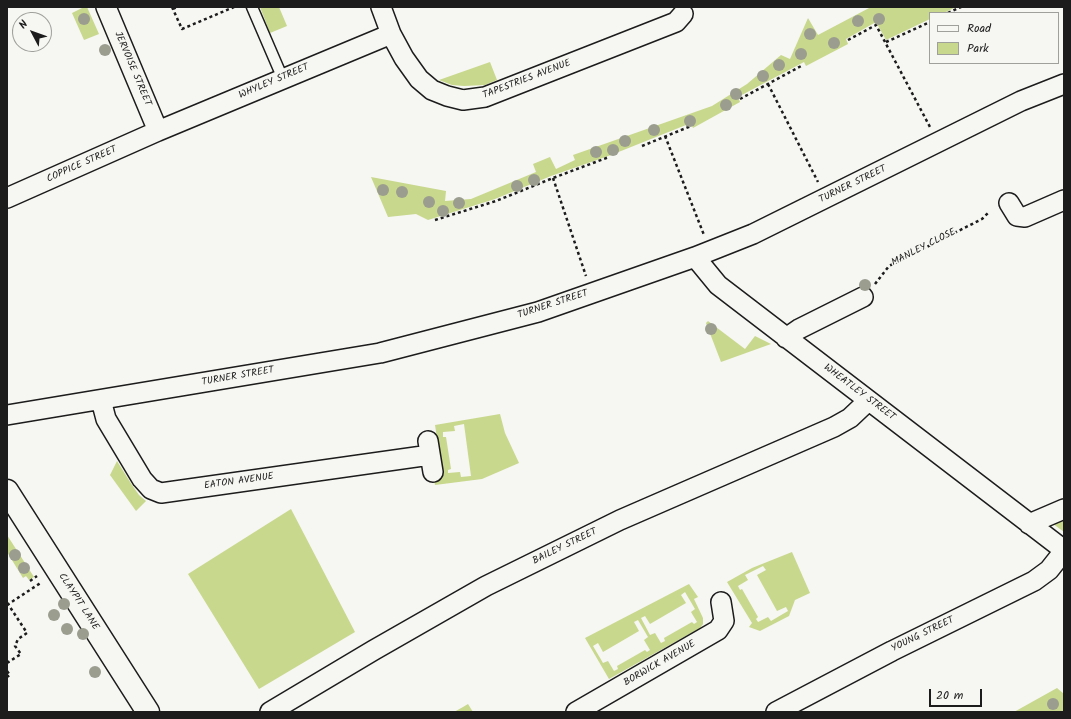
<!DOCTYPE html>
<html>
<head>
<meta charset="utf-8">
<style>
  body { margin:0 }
  #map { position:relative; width:1071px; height:719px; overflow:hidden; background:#f6f6f2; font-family:Kalam,sans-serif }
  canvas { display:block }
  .frame { position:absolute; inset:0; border:8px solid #1c1c1c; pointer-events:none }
  .legend { position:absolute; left:929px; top:12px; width:130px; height:52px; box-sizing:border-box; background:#f6f6f2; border:1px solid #9f9f9c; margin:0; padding:5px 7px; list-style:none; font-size:12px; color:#1c1c1c }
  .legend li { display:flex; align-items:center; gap:8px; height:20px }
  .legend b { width:20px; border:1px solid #9f9f9c }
  .north { position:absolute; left:12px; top:12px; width:40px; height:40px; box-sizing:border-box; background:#f6f6f2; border:1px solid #9f9f9c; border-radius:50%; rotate:311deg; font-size:11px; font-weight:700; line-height:16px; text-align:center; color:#1c1c1c }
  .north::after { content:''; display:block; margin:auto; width:14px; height:18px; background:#1c1c1c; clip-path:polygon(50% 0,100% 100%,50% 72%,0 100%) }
  .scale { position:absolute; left:929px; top:689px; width:53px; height:18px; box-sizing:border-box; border:2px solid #1c1c1c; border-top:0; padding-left:5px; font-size:12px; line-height:14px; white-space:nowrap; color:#1c1c1c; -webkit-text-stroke:3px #f6f6f2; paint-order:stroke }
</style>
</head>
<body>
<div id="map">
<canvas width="1071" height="719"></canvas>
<div class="frame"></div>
<ul class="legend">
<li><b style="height:5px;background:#f6f6f2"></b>Road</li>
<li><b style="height:11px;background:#c8d88c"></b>Park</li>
</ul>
<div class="north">N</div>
<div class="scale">20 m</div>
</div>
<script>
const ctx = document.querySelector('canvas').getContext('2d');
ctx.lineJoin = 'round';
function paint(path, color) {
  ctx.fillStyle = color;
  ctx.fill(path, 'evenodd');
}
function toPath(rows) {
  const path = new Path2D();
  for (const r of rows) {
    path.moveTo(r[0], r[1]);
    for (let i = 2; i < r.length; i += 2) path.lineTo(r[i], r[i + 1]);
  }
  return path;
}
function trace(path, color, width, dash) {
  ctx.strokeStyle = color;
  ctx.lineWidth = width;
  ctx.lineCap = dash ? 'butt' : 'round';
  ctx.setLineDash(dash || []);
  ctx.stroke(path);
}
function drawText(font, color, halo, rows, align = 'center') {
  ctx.font = font + ' Kalam,sans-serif';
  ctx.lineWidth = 3;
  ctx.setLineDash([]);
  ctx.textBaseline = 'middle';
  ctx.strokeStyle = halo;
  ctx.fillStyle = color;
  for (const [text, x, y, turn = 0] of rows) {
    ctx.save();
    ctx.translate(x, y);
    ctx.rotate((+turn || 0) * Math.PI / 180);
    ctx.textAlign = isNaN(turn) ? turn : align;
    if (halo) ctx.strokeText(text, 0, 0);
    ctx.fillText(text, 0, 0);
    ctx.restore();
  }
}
paint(toPath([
  [84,7,87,7,99,34,84,40,72,13],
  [260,7,279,7,287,26,270,33],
  [871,7,956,7,944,13,930,13,930,19,886,40,876,22,846,39,848,44,806,66,804,62,738,97,740,102,693,128,691,123,611,155,551,176,495,199,428,220,416,214,388,217,371,177,446,191,445,201,471,199,536,172,533,164,550,157,556,169,575,160,573,155,712,106,747,84,781,55,790,59,808,18,818,35],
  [490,62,497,80,485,85,464,86,452,85,439,80],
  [708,321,745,349,755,336,771,344,721,362,706,323],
  [500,414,505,433,519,463,482,479,435,485,434,479,443,477,435,425],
  [464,424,471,476,461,477,460,472,448,473,448,470,451,469,446,437,443,437,443,432,455,431,454,426],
  [117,461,132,485,139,495,146,501,136,511,110,475],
  [291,509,355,632,259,689,188,574],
  [1064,512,1064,532,1048,520],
  [7,535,34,577,29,580,26,576,23,578,7,552],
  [792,552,810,593,795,600,789,616,760,631,749,627,752,623,727,582,752,568],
  [763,566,766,570,757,575,777,611,786,607,788,611,771,621,768,617,758,622,756,619,758,617,742,589,740,590,738,586,748,580,745,575],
  [689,584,698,597,694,599,703,618,703,624,700,628,609,679,585,638],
  [685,592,695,609,691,612,697,622,694,624,692,622,664,638,665,641,661,643,655,633,650,635,641,618,645,616,650,624,686,603,681,595],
  [638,620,648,637,644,640,650,650,647,652,645,650,617,666,618,669,614,671,608,661,603,663,593,646,598,643,603,652,639,631,634,622],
  [1057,688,1064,694,1064,712,1014,712],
  [468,704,473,712,454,712,463,707]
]), '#c8d88c');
const service = toPath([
  [252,7,283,79]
]);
const minor = toPath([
  [106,7,158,131],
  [381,7,391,34,404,58,419,79,432,90,447,96,463,100,485,97,676,22,683,14],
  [7,198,158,131,391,34],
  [1009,203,1017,216,1025,217,1064,200],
  [695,257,718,285,1064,550],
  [786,338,799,329,863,297],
  [101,400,106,419,142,479,151,489,161,493,430,455],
  [7,415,380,353,538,312,695,257,753,234,1021,101,1064,84],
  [428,441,433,472],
  [1029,524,1064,509],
  [270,712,374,650,486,586,620,520,834,427,850,418,868,401],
  [576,712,718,630,724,621,721,602],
  [776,712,892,651,1034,581,1049,570,1064,551]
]);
const tertiary = toPath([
  [7,491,148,712]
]);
trace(service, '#1c1c1c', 13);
trace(minor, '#1c1c1c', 22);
trace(tertiary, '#1c1c1c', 25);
trace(toPath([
  [172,7,182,29,234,7],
  [173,9,177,7],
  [948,13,961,7],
  [848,40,876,25,930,127],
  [886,42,930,22],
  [768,84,818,182],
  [740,99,803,65],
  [665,136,704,235],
  [642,146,691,126],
  [553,178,586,276],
  [435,220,496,201,553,178,609,157],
  [875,284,889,266,982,219,988,213],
  [30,581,37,576],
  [7,605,42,582],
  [7,663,21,654,15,646,18,639,27,633,8,604],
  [7,671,10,675,7,677]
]), '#1c1c1c', 2.5, [3, 3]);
trace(service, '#f6f6f2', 10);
trace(minor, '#f6f6f2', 19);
trace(tertiary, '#f6f6f2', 22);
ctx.fillStyle = '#9b9d8f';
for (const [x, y] of [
  [84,19],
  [879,19],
  [858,21],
  [810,34],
  [834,43],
  [105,50],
  [801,54],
  [779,65],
  [763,76],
  [736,94],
  [726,105],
  [690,121],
  [654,130],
  [625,141],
  [613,150],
  [596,152],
  [534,180],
  [517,186],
  [383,190],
  [402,192],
  [429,202],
  [459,203],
  [443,211],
  [865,285],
  [711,329],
  [15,555],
  [24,568],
  [64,604],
  [54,615],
  [67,629],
  [83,634],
  [95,672],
  [1053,704]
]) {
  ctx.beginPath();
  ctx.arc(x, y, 6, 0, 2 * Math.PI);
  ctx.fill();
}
drawText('10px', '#1c1c1c', '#f6f6f2', [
  ["JERVOISE STREET",132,69,67],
  ["TAPESTRIES AVENUE",527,80,-21],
  ["WHYLEY STREET",274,82,-23],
  ["COPPICE STREET",82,165,-24],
  ["TURNER STREET",853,185,-26],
  ["MANLEY CLOSE",924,248,-27],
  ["TURNER STREET",553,305,-18],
  ["TURNER STREET",238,377,-10],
  ["WHEATLEY STREET",859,393,37],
  ["EATON AVENUE",239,482,-8],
  ["BAILEY STREET",565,547,-26],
  ["CLAYPIT LANE",78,602,57],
  ["YOUNG STREET",923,635,-26],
  ["BORWICK AVENUE",660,664,-30]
]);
</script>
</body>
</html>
